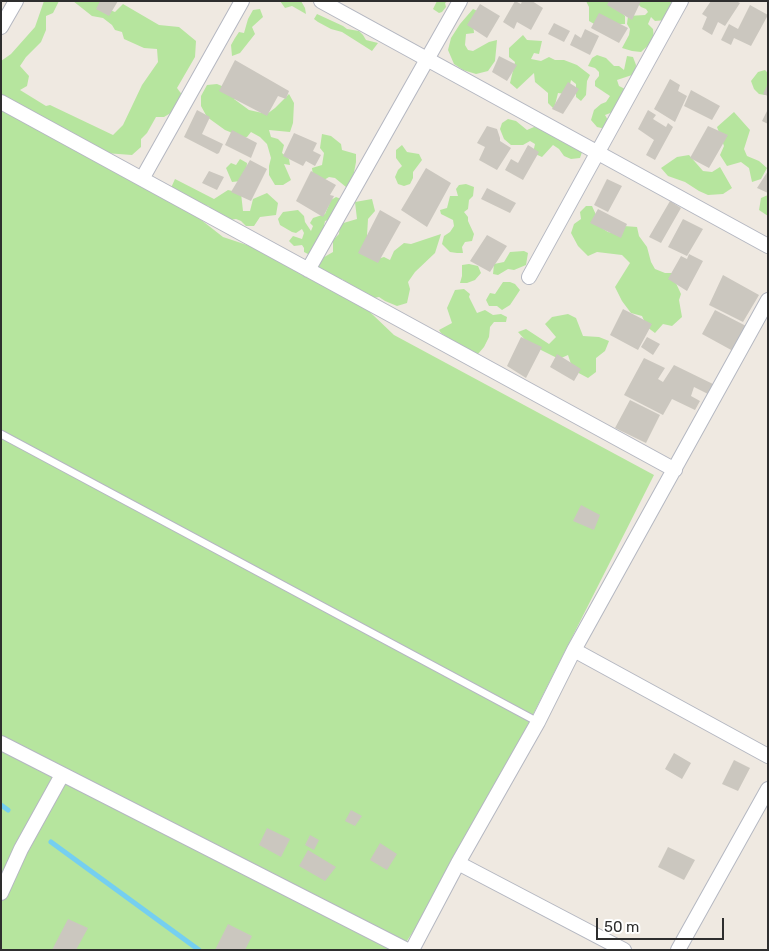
<!DOCTYPE html>
<html>
<head>
<meta charset="utf-8">
<style>
  body { margin:0 }
  #map { position:relative; width:769px; height:951px; overflow:hidden; background:#efe9e1; font-family:Rubik,sans-serif }
  canvas { display:block }
  .frame { position:absolute; inset:0; border:2px solid #2e2e2e; pointer-events:none }
  .scale { position:absolute; left:596px; top:918px; width:128px; height:22px; box-sizing:border-box; border:2px solid #2e2e2e; border-top:0; padding-left:6px; font-size:15px; line-height:18px; white-space:nowrap; color:#2e2e2e; -webkit-text-stroke:4px #fff; paint-order:stroke }
</style>
</head>
<body>
<div id="map">
<canvas width="769" height="951"></canvas>
<div class="frame"></div>
<div class="scale">50 m</div>
</div>
<script>
const ctx = document.querySelector('canvas').getContext('2d');
ctx.lineJoin = 'round';
function paint(path, color) {
  ctx.fillStyle = color;
  ctx.fill(path, 'evenodd');
}
function toPath(rows) {
  const path = new Path2D();
  for (const r of rows) {
    path.moveTo(r[0], r[1]);
    for (let i = 2; i < r.length; i += 2) path.lineTo(r[i], r[i + 1]);
  }
  return path;
}
function trace(path, color, width, dash) {
  ctx.strokeStyle = color;
  ctx.lineWidth = width;
  ctx.lineCap = dash ? 'butt' : 'round';
  ctx.setLineDash(dash || []);
  ctx.stroke(path);
}
paint(toPath([
  [44,1,59,1,53,13,46,16,46,30,41,42,26,57,20,66,29,76,27,86,20,90,46,106,50,105,113,135,123,125,142,85,158,62,157,49,144,48,124,39,122,32,115,30,112,25,103,18,92,16,73,1,104,1,102,7,115,12,123,4,159,25,179,27,196,41,195,57,177,88,183,96,174,111,164,117,156,117,147,133,141,139,141,147,132,155,105,153,163,190,223,237,286,258,351,294,394,335,654,475,458,863,401,950,1,950,1,61,11,54,35,27],
  [280,1,301,1,305,8,306,14,292,6,285,8],
  [437,1,448,1,445,3,446,7,442,12,439,13,433,9],
  [586,1,610,1,625,16,625,24,596,25,589,21,589,7],
  [635,1,671,1,670,15,666,20,655,21,651,17,648,24,653,29,654,40,641,52,632,51,622,48,629,35,630,29,627,24,628,16,645,15,648,12,646,9,641,7],
  [260,9,263,17,252,27,255,34,240,53,232,56,231,45,235,38,239,32,244,33,248,19,253,10],
  [473,9,480,12,473,22,474,33,466,34,465,45,468,50,473,51,489,42,497,40,495,61,488,71,476,74,463,70,454,64,448,50,451,38,460,24],
  [317,14,343,26,347,29,359,31,363,35,366,40,378,43,372,51,342,32,331,29,318,22,314,19],
  [523,35,527,40,542,41,539,54,534,53,531,59,541,61,549,57,555,60,564,60,577,65,590,75,587,81,586,95,581,101,576,97,576,84,571,80,569,89,565,94,558,93,554,109,548,103,548,93,535,82,534,73,517,89,510,83,515,62,509,57,509,48],
  [597,55,606,58,614,66,619,66,624,70,627,56,633,57,636,65,635,74,617,80,619,86,627,90,613,112,605,115,609,122,606,129,597,127,591,120,594,110,601,104,606,102,610,96,595,86,595,81,599,76,599,72,595,68,588,66,592,58],
  [765,70,768,73,768,92,765,95,759,94,754,89,751,81,758,72],
  [217,84,236,92,234,99,249,110,267,114,275,108,289,94,294,103,293,123,290,132,269,130,271,137,278,139,284,145,282,153,289,159,290,165,284,164,291,180,283,185,275,185,269,175,269,166,271,158,267,144,260,137,251,132,247,137,240,139,230,132,225,130,207,117,201,106,201,96,207,85],
  [734,112,750,130,744,149,747,156,759,161,767,168,761,179,752,182,749,168,741,162,727,166,720,155,724,146,717,127],
  [508,119,516,121,527,130,534,127,541,128,544,132,550,131,577,148,582,152,580,158,571,159,564,156,559,149,553,145,542,157,533,153,535,144,530,141,523,145,511,145,504,139,500,129,502,123],
  [322,134,331,136,341,144,342,150,356,154,356,162,352,183,346,187,335,178,329,177,324,180,313,176,312,168,322,165,324,153,320,148],
  [402,145,407,152,419,154,422,160,413,172,413,178,410,184,404,186,398,184,395,177,398,170,402,166,396,158,396,150],
  [689,155,703,171,712,172,720,167,732,188,723,194,708,195,699,191,685,182,668,176,661,168,677,157],
  [240,159,247,163,246,176,241,181,232,182,226,168,231,163,236,165],
  [175,179,214,199,228,190,241,193,243,211,250,211,253,199,267,193,278,203,276,215,260,217,254,226,246,226,241,221,236,219,229,220,211,212,209,206,195,204,170,190],
  [466,184,474,187,473,196,469,200,468,209,464,212,468,217,468,221,474,234,472,241,465,242,462,247,463,253,457,253,450,252,442,244,444,236,450,232,454,226,453,220,441,214,440,210,447,208,450,196,458,196,456,189,459,185],
  [768,195,768,216,759,210,761,198],
  [336,197,341,199,333,219,325,221,322,235,314,253,308,254,304,252,304,248,302,245,294,246,289,241,293,236,302,239,304,233,302,229,296,233,292,232,280,225,278,219,283,212,298,210,304,216,305,222,311,231,313,226,310,223,313,218,325,214,331,200],
  [372,199,375,211,368,219,367,236,374,260,384,257,390,260,394,251,404,243,411,244,441,234,435,253,415,272,408,282,410,289,407,303,397,306,385,301,379,297,374,298,359,293,342,279,335,280,319,270,319,260,333,252,333,240,339,234,340,224,357,219,355,202],
  [586,206,592,206,602,228,608,232,613,233,624,226,637,227,639,236,647,247,651,262,655,269,665,273,677,273,675,281,681,294,679,300,682,317,672,326,663,324,655,333,647,327,642,316,631,313,622,301,615,287,630,263,622,255,597,252,588,256,578,246,571,233,574,224,581,219,580,212],
  [524,251,528,253,526,265,514,270,508,269,498,275,493,274,494,264,504,262,510,252],
  [469,264,478,266,481,273,475,280,467,283,460,283,462,276,462,265],
  [503,282,510,282,515,284,520,290,510,305,502,310,497,306,489,306,486,300,490,293,495,294],
  [464,289,470,294,469,297,477,313,485,310,493,315,501,314,507,317,506,322,494,322,490,327,489,337,484,347,478,354,469,354,459,345,441,333,439,330,452,323,447,308,455,290],
  [568,314,576,318,583,336,599,337,609,341,605,351,596,358,596,372,588,378,573,370,568,355,559,359,529,344,518,332,526,329,549,344,556,337,545,324,552,317]
]), '#b6e59e');
trace(toPath([
  [1,805,8,810],
  [51,842,199,950]
]), '#75cff0', 5);
paint(toPath([
  [100,1,118,1,109,16,96,9],
  [515,1,521,4,522,1,532,1,543,8,531,30,517,22,514,29,503,22],
  [609,1,641,1,632,20,607,5],
  [711,1,736,1,740,3,725,26,718,22,712,35,702,29,707,17,702,14],
  [480,4,500,16,487,38,467,25],
  [750,5,768,15,751,46,734,38,731,45,721,40,729,24,738,29],
  [599,13,628,28,619,43,591,28],
  [554,23,570,31,564,42,548,34],
  [585,29,599,36,590,55,570,45,575,34,581,38],
  [499,56,517,65,507,81,492,72],
  [235,60,289,91,286,99,278,96,267,116,219,91],
  [670,79,680,85,678,91,687,96,675,122,654,109],
  [568,82,579,89,563,114,552,109],
  [768,83,768,96,763,94],
  [691,90,720,106,712,120,684,106],
  [768,109,768,124,762,121],
  [197,110,210,117,202,134,223,144,219,153,217,154,184,137],
  [648,110,656,115,653,119,666,127,668,123,673,127,655,160,646,155,654,140,638,129],
  [487,126,497,129,500,138,500,141,511,148,497,170,479,160,485,147,477,143],
  [708,126,728,135,709,168,690,158],
  [232,130,257,143,251,158,225,145],
  [294,133,317,143,313,151,321,155,315,166,306,161,303,166,283,156],
  [528,145,539,152,523,180,505,170,511,159,518,163],
  [250,160,267,169,251,201,231,192],
  [426,168,451,183,427,227,401,210],
  [209,171,224,177,217,190,202,183],
  [311,171,336,185,330,195,334,196,323,217,296,201],
  [768,171,768,193,757,188],
  [607,179,622,186,608,212,594,205],
  [487,188,516,203,510,213,481,199],
  [670,201,681,208,661,243,649,237],
  [598,209,627,224,621,238,590,223],
  [380,210,401,222,378,263,358,253],
  [683,219,703,229,687,256,668,247],
  [487,235,507,246,490,272,470,261],
  [689,254,703,261,687,291,668,279,681,256,687,259],
  [723,275,759,295,743,322,709,305],
  [623,309,652,324,638,350,610,335],
  [715,310,748,327,733,351,702,334],
  [521,337,542,347,526,378,507,366],
  [647,337,660,344,653,355,641,347],
  [557,354,581,369,574,381,550,367],
  [644,358,665,368,658,379,663,382,674,365,715,385,710,395,694,387,691,396,700,401,695,410,672,399,663,415,624,395],
  [630,400,660,415,646,443,615,428],
  [581,505,600,515,594,530,573,521],
  [674,753,691,763,682,779,665,769],
  [734,760,750,768,738,791,722,784],
  [351,810,362,816,355,826,345,821],
  [267,828,290,839,281,857,259,845],
  [310,835,319,840,314,850,305,845],
  [380,843,397,854,387,870,370,860],
  [668,847,695,860,684,880,658,867],
  [308,850,336,867,325,881,299,866],
  [68,919,88,928,76,950,52,950],
  [228,924,252,936,245,950,215,950]
]), '#cbc7bf');
const service = toPath([
  [1,434,538,722]
]);
const minor = toPath([
  [321,1,768,246],
  [1,27,16,1],
  [1,102,675,470],
  [142,179,242,1],
  [308,270,460,1],
  [529,277,681,1],
  [574,650,768,756],
  [1,743,407,950],
  [458,863,624,950],
  [1,893,21,849,62,775],
  [412,950,458,863,538,722,574,650,768,300],
  [678,950,768,789]
]);
trace(service, '#b4b7c1', 9);
trace(minor, '#b4b7c1', 16);
trace(service, '#fff', 7);
trace(minor, '#fff', 14);
</script>
</body>
</html>
